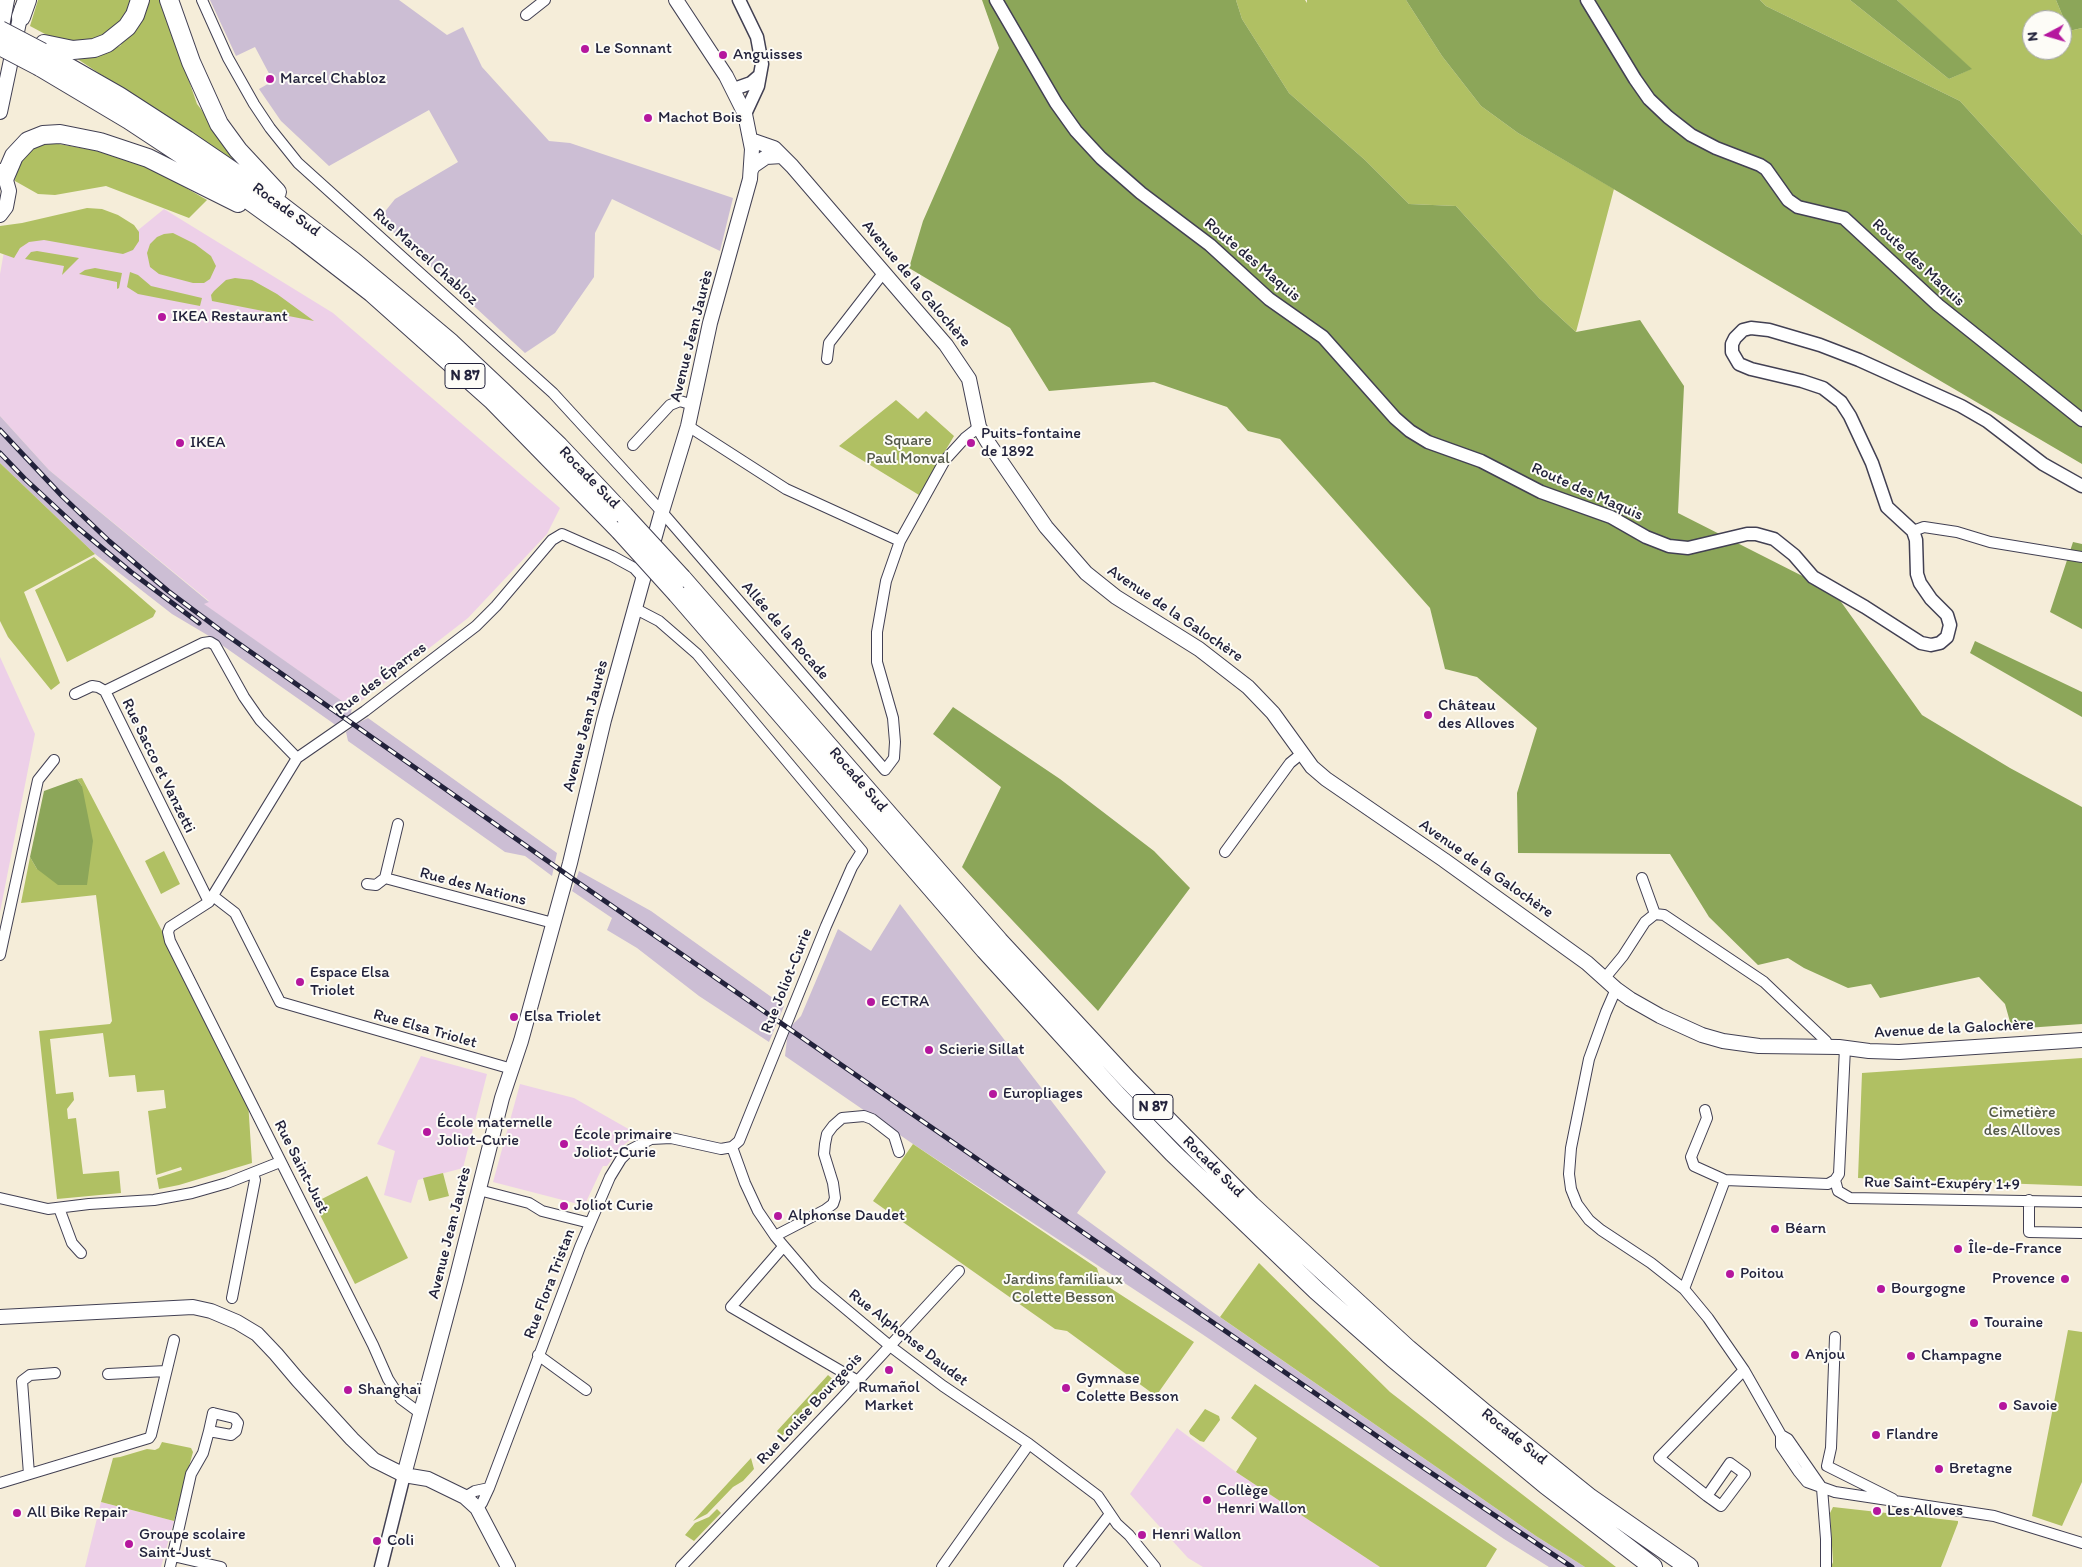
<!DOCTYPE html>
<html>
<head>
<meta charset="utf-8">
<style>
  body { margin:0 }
  #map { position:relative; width:2082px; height:1567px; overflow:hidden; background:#f5edd9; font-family:Itim,sans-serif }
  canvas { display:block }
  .north { position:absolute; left:2022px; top:10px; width:50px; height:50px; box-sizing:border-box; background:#fdfcf7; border:1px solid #a5a5ac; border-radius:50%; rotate:264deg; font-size:14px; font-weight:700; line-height:20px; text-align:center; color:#22223b }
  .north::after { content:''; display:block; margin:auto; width:18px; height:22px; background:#b5179e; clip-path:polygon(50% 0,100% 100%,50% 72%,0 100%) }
</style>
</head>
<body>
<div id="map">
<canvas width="2082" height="1567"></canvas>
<div class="north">N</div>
</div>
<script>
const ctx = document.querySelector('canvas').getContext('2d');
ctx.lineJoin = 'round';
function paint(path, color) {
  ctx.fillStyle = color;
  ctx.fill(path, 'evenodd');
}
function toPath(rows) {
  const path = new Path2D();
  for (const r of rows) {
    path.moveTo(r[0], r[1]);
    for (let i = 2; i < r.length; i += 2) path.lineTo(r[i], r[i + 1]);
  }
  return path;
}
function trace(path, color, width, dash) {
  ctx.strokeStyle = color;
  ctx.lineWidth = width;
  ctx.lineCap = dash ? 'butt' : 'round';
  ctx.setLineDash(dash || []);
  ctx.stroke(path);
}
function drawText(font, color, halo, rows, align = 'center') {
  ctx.font = font + ' Itim,sans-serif';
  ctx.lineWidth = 4;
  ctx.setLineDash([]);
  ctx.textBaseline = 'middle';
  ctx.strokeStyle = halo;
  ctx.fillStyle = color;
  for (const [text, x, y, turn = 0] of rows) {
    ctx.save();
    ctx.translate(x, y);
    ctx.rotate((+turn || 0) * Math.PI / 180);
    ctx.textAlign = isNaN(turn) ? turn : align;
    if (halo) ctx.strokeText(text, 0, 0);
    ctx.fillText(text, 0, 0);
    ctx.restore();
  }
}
paint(toPath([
  [164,209,333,313,560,508,547,534,468,618,352,708,203,604,209,601,49,470,0,416,0,274,5,246,24,231,121,244],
  [0,657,35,734,0,912],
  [421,1056,487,1074,463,1168,418,1180,411,1203,384,1195,395,1151,377,1144],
  [520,1084,574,1098,632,1131,628,1137,630,1140,620,1148,607,1166,603,1166,586,1202,582,1205,493,1182],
  [1177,1428,1236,1472,1380,1567,1203,1567,1188,1558,1130,1494],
  [101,1502,174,1521,161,1567,85,1567]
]), '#edd0e8');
paint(toPath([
  [210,0,399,0,447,35,463,27,482,67,549,141,570,143,733,198,720,251,612,199,595,233,594,277,555,333,525,353,379,219,395,199,458,162,429,110,329,166,281,121,259,89,273,81,255,47,236,56],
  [0,416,49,470,209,602,204,604,352,708,350,718,337,726,209,636,172,614,95,554,0,463],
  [368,718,557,853,552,876,525,856,505,852,348,741,346,732,358,723],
  [579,871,651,911,784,1006,769,1042,699,996,637,948,607,930,612,918,572,891],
  [900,904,1106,1172,1077,1213,1214,1313,1536,1536,1585,1567,1549,1567,1504,1539,1202,1334,913,1144,785,1056,787,1039,791,1026,801,1016,838,929,871,951]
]), '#ccbed4');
paint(toPath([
  [38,0,133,0,129,15,112,33,89,43,60,42,30,26],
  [149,0,161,0,197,104,244,165,243,169,76,58,99,53,120,46,146,10],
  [1236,0,1305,0,1307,3,1307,0,1406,0,1442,56,1481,106,1518,133,1614,189,1576,332,1539,298,1456,206,1409,204,1365,160,1289,93,1242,19],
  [1760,0,1850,0,1949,79,1971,69,1897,0,2056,0,2069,31,2082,28,2082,235,1960,101,1766,6],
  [2032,20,2062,20,2062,50,2032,50],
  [42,141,132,157,207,200,189,218,106,186,55,195,38,194,15,181,16,166,34,147],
  [87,208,102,209,118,215,134,225,139,232,139,241,133,250,123,254,44,240,29,242,20,248,14,258,0,253,0,226,22,223],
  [173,233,195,244,211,256,216,266,210,279,204,283,193,283,159,274,150,267,147,253,150,244,157,237,164,234],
  [37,251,79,258,62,275,64,266,25,259,31,252],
  [95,268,122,273,119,288,117,289,117,282,79,274,85,270],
  [130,272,138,275,151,286,202,298,200,306,138,294,127,287],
  [235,278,252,280,277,294,314,321,212,301,211,295,214,291,226,280],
  [896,400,918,419,926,411,954,436,919,495,839,446],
  [0,463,95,554,24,592,60,683,51,690,8,637,0,621],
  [94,557,156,611,153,617,67,662,35,590],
  [82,778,185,975,248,1101,252,1163,179,1185,159,1189,157,1178,182,1170,181,1167,156,1175,148,1111,166,1108,164,1090,137,1092,135,1075,109,1077,103,1033,50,1039,56,1094,73,1092,74,1100,67,1109,68,1119,76,1118,83,1174,119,1171,121,1193,57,1199,39,1031,110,1024,112,1021,96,895,21,903,30,857,37,869,82,786,77,779],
  [164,851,180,884,161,894,145,861],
  [2082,1058,2082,1186,1858,1178,1862,1073],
  [913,1144,1097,1268,1101,1282,1194,1342,1156,1396,1067,1331,1055,1329,873,1201],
  [443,1173,449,1196,429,1201,423,1178],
  [367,1176,408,1258,355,1284,314,1203],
  [1259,1263,1390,1392,1616,1567,1585,1567,1536,1536,1220,1317],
  [2068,1330,2082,1332,2082,1482,2062,1526,2032,1516],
  [828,1375,837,1383,822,1399,802,1409,802,1415,782,1436,777,1431],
  [1255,1384,1497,1549,1486,1567,1380,1567,1236,1472,1257,1438,1231,1418],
  [1205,1409,1219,1416,1220,1420,1204,1442,1200,1441,1190,1434,1189,1431],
  [162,1442,191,1448,193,1452,174,1521,101,1502,113,1458,120,1457,147,1449,155,1450,159,1448],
  [751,1458,754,1469,743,1481,733,1487,707,1514,693,1521],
  [1833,1507,1958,1521,1958,1523,1941,1567,1831,1567,1833,1562,1830,1513],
  [717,1509,721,1513,694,1541,685,1535,695,1523,709,1517]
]), '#b0c063');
paint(toPath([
  [982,0,1236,0,1242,19,1289,93,1365,160,1409,204,1456,206,1539,298,1576,332,1640,320,1684,386,1678,513,1834,592,1922,715,2010,768,2082,807,2082,1024,2012,1029,2005,1004,1979,977,1880,998,1871,984,1848,988,1804,968,1788,958,1758,965,1709,917,1670,854,1518,853,1517,793,1537,728,1477,677,1445,669,1430,608,1280,439,1248,431,1227,407,1154,382,1049,391,1010,328,909,268,923,221,999,48],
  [1406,0,1760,0,1766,6,1960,101,2082,235,2082,464,1518,133,1481,106,1442,56],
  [1850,0,1897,0,1972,69,1949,79],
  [2056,0,2082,0,2082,28,2069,31],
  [2073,542,2082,544,2082,629,2050,612],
  [1975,641,2082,692,2082,717,1970,653],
  [953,707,1060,779,1154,851,1190,888,1098,1011,962,867,1001,787,933,734],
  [77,779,82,786,93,841,87,885,58,885,37,869,30,857,44,791]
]), '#8ca659');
const minor = toPath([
  [202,0,228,58,254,104,270,128,298,163,553,393,662,512,885,770,894,758,895,742,893,718,877,662,877,632,886,581,900,541,945,460,965,438,979,427],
  [526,15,545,0],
  [827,359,829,343,884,272],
  [688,426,786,489,900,541],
  [633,445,670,405,680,401,693,405],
  [1913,531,1924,527,1957,532,1990,542,2082,557],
  [105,691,203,643,210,642,215,645,244,697,260,720,297,758],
  [75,694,92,686,98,687,105,691,209,902],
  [398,824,385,878,553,923],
  [1225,852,1290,763,1301,754],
  [1642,878,1655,914],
  [367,884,376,885,385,878],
  [213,896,235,913,280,1002,512,1069],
  [0,955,38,780,54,760],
  [1604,979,1623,956,1645,922,1655,914,1664,915,1764,982,1826,1041,1828,1047],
  [1616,989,1606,1012,1589,1059,1571,1148,1569,1174,1571,1189,1577,1204,1589,1220,1601,1230,1651,1263,1684,1289,1708,1318,1744,1370,1781,1435,1781,1446,1798,1471,1807,1482,1835,1492,1994,1516,2082,1543],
  [1705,1110,1707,1118,1691,1157,1694,1166,1725,1180],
  [732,1147,745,1183,758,1211,775,1236,816,1284,890,1346,943,1386,1029,1444,1098,1496,1117,1524,1129,1535,1155,1567],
  [1835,1180,1838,1191,1850,1198,2082,1202],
  [479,1190,529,1203,542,1211,590,1223],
  [0,1198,48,1209,89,1204,154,1200,192,1193,227,1183,280,1162],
  [2029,1200,2029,1232,2082,1233],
  [59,1208,72,1243,81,1253],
  [775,1236,825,1210,833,1204,835,1198,833,1183,824,1154,825,1144,827,1134,833,1126,842,1118,864,1116,872,1119,894,1136,899,1152],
  [783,1247,731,1307,858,1381],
  [1684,1289,1725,1180,1828,1184,1835,1180,1839,1174,1845,1048],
  [232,1298,255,1180,253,1173],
  [1835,1337,1831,1448,1827,1466,1893,1499],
  [538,1355,586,1390],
  [108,1374,166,1371],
  [213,1413,234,1418,238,1423,236,1431,231,1435,209,1431,213,1413],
  [420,1413,401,1399,388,1379,373,1345,170,941,168,932,170,927,209,902,297,758,365,711,476,626,496,606,552,540,562,534,612,556,634,568,644,579],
  [1781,1435,1788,1439,1822,1488,1826,1539,1826,1567],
  [29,1474,22,1381,30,1375,55,1373],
  [0,1483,149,1438,151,1435,174,1340],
  [1707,1496,1730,1463,1745,1474,1721,1506,1707,1496,1659,1458,1744,1370],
  [465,1497,475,1491,489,1488],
  [477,1508,482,1503,489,1488,580,1247,610,1177,621,1159,630,1150,651,1139,671,1138,721,1149,732,1147,739,1141,826,926,852,867,862,851,697,654,659,621,636,609],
  [173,1556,221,1567],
  [170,1567,191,1474,203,1453,209,1431],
  [681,1567,841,1399,959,1271],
  [942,1567,1029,1444],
  [1069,1567,1110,1514]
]);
const tertiary = toPath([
  [739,0,757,37,762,64,758,86,745,114],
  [996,0,1056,103,1076,131,1101,158,1141,193,1210,245,1269,299,1323,337,1395,418,1410,431,1428,442,1481,461,1541,492,1611,517,1646,537,1669,546,1688,548,1747,534,1756,534,1774,539,1794,555,1813,577,1865,607,1921,643,1931,645,1940,643,1947,637,1950,625,1947,615,1931,599,1920,583,1917,574,1916,540,1913,531,1887,507,1872,463,1850,416,1841,402,1823,388,1802,381,1751,369,1739,364,1732,352,1732,344,1735,338,1743,330,1751,328,1769,330,1820,345,1859,360,1961,406,1987,421,2043,464,2082,486],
  [1587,0,1635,79,1649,99,1668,117,1691,135,1716,148,1760,165,1766,169,1788,200,1798,207,1844,218,1938,305,2082,420],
  [734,89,751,83,759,76],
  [381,1567,404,1475]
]);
const secondary = toPath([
  [0,37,7,0],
  [0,112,22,8],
  [751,140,774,148,792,166,946,345,969,379,979,427,987,441,1046,527,1086,573,1116,597,1199,649,1248,687,1273,713,1312,767,1326,779,1444,860,1587,963,1616,989,1630,999,1660,1016,1702,1035,1723,1041,1759,1046,1839,1047,1869,1051,1899,1052,2082,1040],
  [751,170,753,166,766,157,782,156],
  [0,171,5,177,9,191,6,207,0,215],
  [0,1317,193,1307,211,1311,237,1322,257,1334,276,1354,298,1380,352,1439,374,1460,404,1475,428,1479,465,1497,477,1508,508,1567],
  [404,1475,456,1280,502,1098,521,1041,570,863,604,720,660,518,688,426,710,323,750,179,752,149,745,114,726,76,676,0]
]);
const trunk = toPath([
  [169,0,191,62,219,124,238,150,277,192],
  [21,17,27,0],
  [44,44,73,50,94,48,107,43,127,27,135,15,140,0],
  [42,52,119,96,187,140,262,191,353,261,451,343,502,391,559,446,624,515],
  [40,67,129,120,229,186,297,235,372,293,492,400,620,531],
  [5,177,14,156,28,141,43,135,60,134,100,142,148,158,238,203],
  [682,578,999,941,1128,1080,1251,1205,1408,1349,1483,1412,1590,1498,1689,1567],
  [677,594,985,950,1118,1096,1173,1153,1317,1291,1393,1358,1546,1485,1653,1567]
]);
trace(minor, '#424053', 12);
trace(tertiary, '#424053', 15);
trace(secondary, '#424053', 16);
trace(trunk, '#424053', 20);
trace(minor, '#fff', 10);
trace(tertiary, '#fff', 12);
trace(secondary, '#fff', 14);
trace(trunk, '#fff', 18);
const rail = toPath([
  [0,430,62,496,109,541,168,591,228,636,576,881,1397,1450,1572,1567],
  [0,453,25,479,78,528,131,572,199,623]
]);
trace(rail, '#22223b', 5);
trace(rail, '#fdfcf7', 3, [9]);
const trunkBridge = toPath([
  [0,30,42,52],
  [0,46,40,67],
  [624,515,682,578],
  [620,531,677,594]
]);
trace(trunkBridge, '#424053', 20, []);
trace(trunkBridge, '#fff', 18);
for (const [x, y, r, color] of [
  [585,49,5,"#b5179e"],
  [723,55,5,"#b5179e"],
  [270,79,5,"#b5179e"],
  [648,118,5,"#b5179e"],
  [162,317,5,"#b5179e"],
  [180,443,5,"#b5179e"],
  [971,443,5,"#b5179e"],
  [1428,715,5,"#b5179e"],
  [300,982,5,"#b5179e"],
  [871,1002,5,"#b5179e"],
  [514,1017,5,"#b5179e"],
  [929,1050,5,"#b5179e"],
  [993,1094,5,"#b5179e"],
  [427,1132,5,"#b5179e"],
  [564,1144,5,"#b5179e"],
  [564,1206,5,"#b5179e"],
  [778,1216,5,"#b5179e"],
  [1775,1229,5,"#b5179e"],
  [1958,1249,5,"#b5179e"],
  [1730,1274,5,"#b5179e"],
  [2065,1279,5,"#b5179e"],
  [1881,1289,5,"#b5179e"],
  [1974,1323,5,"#b5179e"],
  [1795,1355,5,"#b5179e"],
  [1911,1356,5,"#b5179e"],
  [889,1370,5,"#b5179e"],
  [1066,1388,5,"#b5179e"],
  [348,1390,5,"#b5179e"],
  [2003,1406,5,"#b5179e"],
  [1876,1435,5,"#b5179e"],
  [1939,1469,5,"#b5179e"],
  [1207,1500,5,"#b5179e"],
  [1877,1511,5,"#b5179e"],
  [17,1513,5,"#b5179e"],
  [1142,1535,5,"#b5179e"],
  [377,1541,5,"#b5179e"],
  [129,1544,5,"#b5179e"]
]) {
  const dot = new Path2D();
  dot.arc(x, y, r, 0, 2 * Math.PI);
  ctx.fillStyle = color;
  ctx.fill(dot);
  trace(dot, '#fdfcf7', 2);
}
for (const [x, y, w] of [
  [465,376,40],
  [1153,1107,40]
]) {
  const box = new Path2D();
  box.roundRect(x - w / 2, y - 12.5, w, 25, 4);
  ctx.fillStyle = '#fdfcf7';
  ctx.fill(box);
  trace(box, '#22223b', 1);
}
drawText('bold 15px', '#22223b', null, [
  ["N 87",465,376],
  ["N 87",1153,1107]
]);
drawText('16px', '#22223b', '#fdfcf7', [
  ["Le Sonnant",595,49],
  ["Anguisses",733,55],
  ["Marcel Chabloz",280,79],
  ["Machot Bois",658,118],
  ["IKEA Restaurant",172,317],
  ["Puits-fontaine",981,434],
  ["de 1892",981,452],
  ["IKEA",190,443],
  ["Château",1438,706],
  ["des Alloves",1438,724],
  ["Espace Elsa",310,973],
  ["Triolet",310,991],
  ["ECTRA",881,1002],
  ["Elsa Triolet",524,1017],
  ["Scierie Sillat",939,1050],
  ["Europliages",1003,1094],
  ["École maternelle",437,1123],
  ["Joliot-Curie",437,1141],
  ["École primaire",574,1135],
  ["Joliot-Curie",574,1153],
  ["Joliot Curie",574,1206],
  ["Alphonse Daudet",788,1216],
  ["Béarn",1785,1229],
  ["Île-de-France",1968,1249],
  ["Poitou",1740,1274],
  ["Provence",2055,1279,"right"],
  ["Bourgogne",1891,1289],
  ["Touraine",1984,1323],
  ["Anjou",1805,1355],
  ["Champagne",1921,1356],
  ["Gymnase",1076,1379],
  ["Colette Besson",1076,1397],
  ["Rumañol",889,1388,"center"],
  ["Market",889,1406,"center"],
  ["Shanghaï",358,1390],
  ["Savoie",2013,1406],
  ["Flandre",1886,1435],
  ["Bretagne",1949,1469],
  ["Collège",1217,1491],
  ["Henri Wallon",1217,1509],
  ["Les Alloves",1887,1511],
  ["All Bike Repair",27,1513],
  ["Groupe scolaire",139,1535],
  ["Saint-Just",139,1553],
  ["Henri Wallon",1152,1535],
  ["Coli",387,1541]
], 'left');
drawText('16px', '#22223b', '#fdfcf7', [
  ["Rocade Sud",286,210,36],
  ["Rue Marcel Chabloz",425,257,42],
  ["Route des Maquis",1252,260,40],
  ["Route des Maquis",1918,263,43],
  ["Avenue de la Galochère",916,284,50],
  ["Avenue Jean Jaurès",692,336,-76],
  ["Rocade Sud",589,478,46],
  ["Route des Maquis",1587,492,24],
  ["Avenue de la Galochère",1175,614,34],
  ["Allée de la Rocade",785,631,49],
  ["Rue des Éparres",381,679,-37],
  ["Avenue Jean Jaurès",586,726,-75],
  ["Rue Sacco et Vanzetti",158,766,64],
  ["Rocade Sud",858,780,49],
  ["Avenue de la Galochère",1486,869,35],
  ["Rue des Nations",473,887,15],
  ["Rue Joliot-Curie",787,981,-68],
  ["Rue Elsa Triolet",425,1029,16],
  ["Avenue de la Galochère",1954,1029,-3],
  ["Rue Saint-Just",301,1167,63],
  ["Rocade Sud",1213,1167,45],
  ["Rue Saint-Exupéry 1+9",1942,1184,1],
  ["Avenue Jean Jaurès",450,1233,-76],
  ["Rue Flora Tristan",550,1284,-69],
  ["Rue Alphonse Daudet",908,1338,38],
  ["Rue Louise Bourgeois",810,1409,-47],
  ["Rocade Sud",1514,1437,39]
]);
drawText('16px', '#545949', '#fdfcf7', [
  ["Square",908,441],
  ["Paul Monval",908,459],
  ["Cimetière",2022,1113],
  ["des Alloves",2022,1131],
  ["Jardins familiaux",1063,1280],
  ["Colette Besson",1063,1298]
]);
</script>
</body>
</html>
